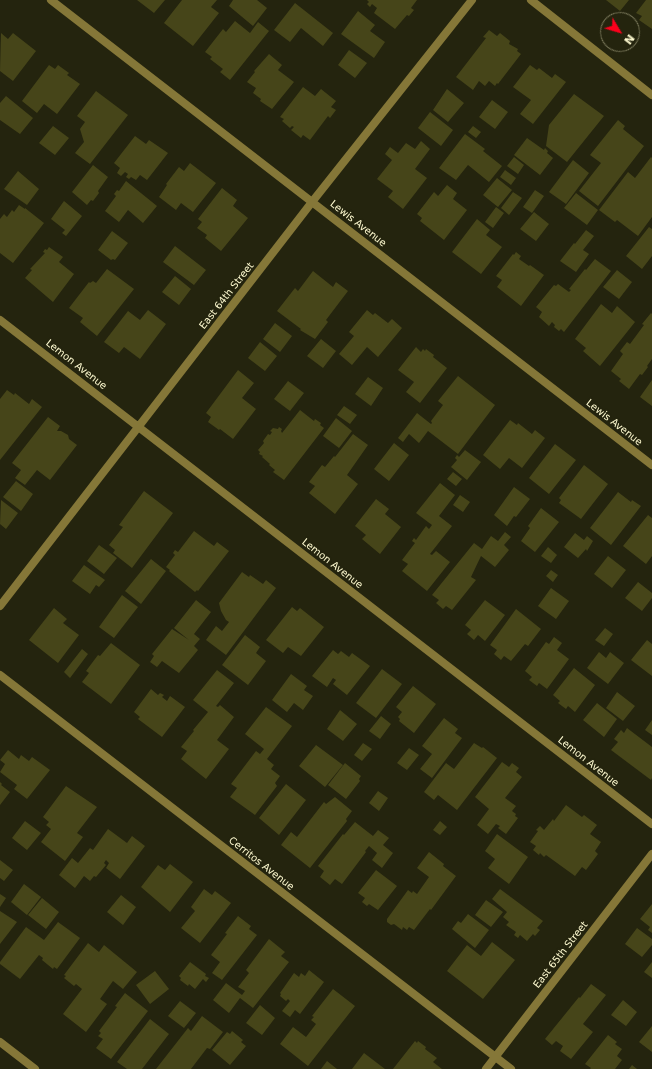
<!DOCTYPE html>
<html>
<head>
<meta charset="utf-8">
<style>
  body { margin:0 }
  #map { position:relative; width:652px; height:1069px; overflow:hidden; background:#24240e; font-family:"DejaVu Sans",sans-serif }
  canvas { display:block }
  .north { position:absolute; left:600px; top:12px; width:40px; height:40px; box-sizing:border-box; background:#24240e; border:1px solid #7c7a5c; border-radius:50%; rotate:128deg; font-size:11px; font-weight:700; line-height:16px; text-align:center; color:#fffbd1 }
  .north::after { content:''; display:block; margin:auto; width:14px; height:18px; background:#fc001c; clip-path:polygon(50% 0,100% 100%,50% 72%,0 100%) }
</style>
</head>
<body>
<div id="map">
<canvas width="652" height="1069"></canvas>
<div class="north">N</div>
</div>
<script>
const ctx = document.querySelector('canvas').getContext('2d');
ctx.lineJoin = 'round';
function paint(path, color) {
  ctx.fillStyle = color;
  ctx.fill(path, 'evenodd');
}
function toPath(rows) {
  const path = new Path2D();
  for (const r of rows) {
    path.moveTo(r[0], r[1]);
    for (let i = 2; i < r.length; i += 2) path.lineTo(r[i], r[i + 1]);
  }
  return path;
}
function trace(path, color, width, dash) {
  ctx.strokeStyle = color;
  ctx.lineWidth = width;
  ctx.lineCap = dash ? 'butt' : 'round';
  ctx.setLineDash(dash || []);
  ctx.stroke(path);
}
function drawText(font, color, halo, rows, align = 'center') {
  ctx.font = font + ' "DejaVu Sans",sans-serif';
  ctx.lineWidth = 4;
  ctx.setLineDash([]);
  ctx.textBaseline = 'middle';
  ctx.strokeStyle = halo;
  ctx.fillStyle = color;
  for (const [text, x, y, turn = 0] of rows) {
    ctx.save();
    ctx.translate(x, y);
    ctx.rotate((+turn || 0) * Math.PI / 180);
    ctx.textAlign = isNaN(turn) ? turn : align;
    if (halo) ctx.strokeText(text, 0, 0);
    ctx.fillText(text, 0, 0);
    ctx.restore();
  }
}
paint(toPath([
  [137,0,165,0,154,13],
  [182,0,217,0,211,7,219,13,193,46,164,23],
  [233,0,257,0,267,8,253,26,229,6],
  [367,0,417,0,411,8,414,10,409,16,407,15,395,29,374,13,377,8,372,4,370,7,367,4,369,2],
  [606,0,629,0,620,11],
  [646,0,652,0,652,29,639,20,642,16,636,13],
  [295,3,333,33,323,46,301,28,290,42,274,30],
  [358,11,375,25,370,31,385,42,374,58,341,34],
  [235,21,250,33,258,22,269,31,230,80,220,72,223,69,210,59,212,57,205,52,223,29,226,32],
  [489,30,497,36,500,33,510,41,509,44,518,49,517,51,521,54,498,84,497,83,495,86,489,81,485,86,479,81,473,90,456,77,486,38,483,37],
  [1,33,8,39,13,33,36,51,13,81,0,71],
  [349,50,367,63,355,78,338,65],
  [269,54,282,65,278,70,294,82,272,109,260,101,261,99,253,93,256,88,247,82,255,72,254,71],
  [49,65,55,69,58,65,69,73,67,75,80,84,57,114,44,104,37,113,22,101],
  [530,65,537,70,539,68,552,78,555,74,566,82,533,124,520,114,531,100,513,87],
  [303,87,315,96,321,89,336,101,331,107,336,110,330,118,328,116,310,140,303,135,301,138,291,130,294,127,292,126,290,128,282,121,284,119,280,117],
  [447,89,464,103,448,122,433,110],
  [96,91,128,115,90,164,75,153,84,142,80,129,85,122,77,116],
  [574,94,604,116,567,162,546,146,549,125],
  [6,96,33,118,20,134,0,120,0,103],
  [492,100,508,112,495,129,479,117],
  [430,112,453,130,441,146,418,128],
  [618,120,625,126,623,129,644,146,598,206,579,191,601,163,590,155],
  [53,126,69,138,55,155,39,143],
  [473,126,481,132,476,138,468,132],
  [465,134,485,149,483,151,502,166,489,182,468,165,456,180,439,168],
  [135,136,146,144,149,140,168,153,147,180,140,175,136,180,131,177,129,179,126,177,128,174,125,172,121,176,117,173,120,168,114,163],
  [527,138,544,150,545,148,548,151,547,153,553,158,540,175,514,155],
  [421,141,430,149,415,169,427,178,403,209,388,197,393,191,377,179,392,160,385,154,390,147,398,153,406,143,415,149],
  [514,157,524,165,518,174,507,166],
  [651,157,652,158,652,217,638,236,617,220,615,222,599,210,628,172,635,178],
  [573,160,589,173,566,204,549,192],
  [190,163,216,183,193,212,181,203,176,210,159,197,167,185,166,184,179,167,184,171],
  [93,165,108,177,98,191,99,193,93,201,91,200,87,205,72,192],
  [505,170,516,178,511,185,500,177],
  [18,171,39,189,27,205,4,189],
  [497,178,512,190,498,207,483,195],
  [126,181,157,206,143,223,128,210,119,222,105,211,116,196,114,194,117,190,119,191],
  [447,185,457,193,453,199,467,210,444,240,420,221,422,218,417,214,434,192,438,196],
  [222,188,237,200,233,206,248,218,221,251,205,238,207,235,197,228,202,222,198,219],
  [535,190,544,196,532,213,523,207],
  [513,192,522,198,509,215,501,208],
  [576,193,598,210,587,225,564,208],
  [64,201,82,216,66,236,62,233,65,230,51,219],
  [19,205,25,209,25,208,44,223,13,263,0,253,0,219,4,214,7,217,12,210,14,212],
  [496,207,504,213,493,228,485,222],
  [534,212,549,224,536,241,520,229],
  [477,219,490,230,486,235,502,247,481,274,452,252],
  [649,227,652,229,652,256,642,269,626,256],
  [586,230,594,236,583,250,589,254,576,272,560,261,574,243,575,244],
  [112,231,128,243,115,260,113,259,111,260,98,250],
  [175,246,206,270,194,285,163,262],
  [49,247,63,257,59,262,74,274,53,302,25,278,32,270,30,269,45,253,43,252,45,249,47,250],
  [516,252,521,256,519,259,529,266,530,265,544,275,521,306,497,287,502,280,496,276,513,254,514,255],
  [595,259,611,271,564,332,561,329,559,331,554,327,555,325,552,322,549,326,539,317,542,312,536,307,554,285,556,286,558,284,569,292,571,290,569,289,585,269,586,270],
  [107,269,134,289,97,336,80,322,83,318,69,308,89,282,90,283,93,281,96,283],
  [617,270,632,282,619,299,603,287],
  [313,271,333,287,336,282,348,291,326,320,328,322,315,339,300,330,301,329,277,311,295,288,298,291],
  [175,276,191,289,179,305,162,292],
  [601,304,612,313,617,306,635,322,600,366,583,351,586,348,575,339],
  [148,310,166,324,140,359,124,347,119,353,104,342,128,311,140,320],
  [367,310,373,315,375,313,388,323,392,319,402,328,378,357,367,347,352,365,339,354,354,336,349,332],
  [651,313,652,314,652,359,647,366,648,367,642,375,640,374,629,389,619,381,621,379,611,371,623,354,620,351,627,342,630,344,644,325,642,324],
  [275,323,292,336,280,352,263,339],
  [321,339,336,351,323,368,307,356],
  [260,342,277,356,265,371,248,358],
  [416,347,421,352,423,349,425,351,426,349,434,355,433,357,447,368,420,403,406,392,414,382,398,370],
  [238,370,254,383,242,398,256,409,233,439,220,429,219,430,208,422,211,417,206,413],
  [458,376,495,405,458,454,428,431,419,443,409,434,403,442,398,438,417,413,431,424,432,423,431,421,443,405,438,401],
  [368,377,383,388,371,406,355,394],
  [652,380,652,406,640,397],
  [288,381,304,393,290,411,274,399],
  [7,390,14,395,15,393,29,404,32,399,42,407,0,460,0,399],
  [344,406,357,415,350,424,337,415],
  [300,410,314,421,315,419,321,423,320,425,324,428,284,480,273,472,275,470,269,465,270,464,262,457,263,456,259,454,260,452,258,450,264,443,263,441,268,434,270,435,272,432,270,431,273,428,278,429,279,427,282,429,281,431,282,433],
  [48,417,60,426,57,431,61,431,68,435,69,439,77,445,50,480,37,470,25,485,15,478,21,470,12,463],
  [336,418,352,431,339,448,323,436],
  [510,420,517,425,518,423,532,434,535,430,545,438,522,468,509,458,500,469,483,455],
  [353,434,368,445,347,475,358,484,335,514,309,493,315,486,309,482,322,465,325,467,334,456,335,457],
  [394,443,409,455,389,481,374,469],
  [555,444,576,460,549,494,529,478],
  [465,450,481,462,467,480,451,467,457,460,455,458,457,455,459,457],
  [584,465,608,484,581,519,559,503,561,500,559,498],
  [453,472,462,479,456,486,447,479],
  [16,481,33,494,21,511,3,497],
  [440,483,455,495,439,516,452,526,430,554,432,555,436,551,450,562,427,591,402,571,408,564,402,560,415,543,412,541,414,538,416,540,426,526,429,529,432,525,416,513],
  [514,487,530,499,516,517,514,516,507,526,494,515],
  [144,491,173,513,132,568,113,553,115,550,109,545,123,527,119,525],
  [618,492,631,502,632,500,641,506,611,545,590,528],
  [460,495,470,502,463,512,453,505],
  [376,499,389,509,385,514,401,527,380,554,362,539,366,535,355,526],
  [1,500,18,513,6,529,0,524],
  [541,508,559,522,535,552,521,541,530,528,528,526],
  [648,515,652,518,652,556,646,564,623,546],
  [194,531,214,546,217,542,229,551,198,591,197,590,195,592,169,571,170,570,166,567,175,555,173,553,175,550,178,552],
  [505,532,511,537,504,545,509,550,495,567,481,556,471,577,476,580,452,610,446,606,443,609,436,603,439,600,432,595,474,543,482,549,491,536,498,541],
  [575,533,584,540,587,536,593,541,587,551,586,549,578,558,564,547],
  [99,545,117,558,104,574,87,561],
  [548,547,557,555,551,563,541,556],
  [608,556,626,570,612,588,594,574],
  [151,559,166,571,141,604,125,591],
  [84,565,105,580,99,587,96,585,90,594,72,581],
  [551,570,558,575,553,582,546,576],
  [242,572,249,577,250,575,263,584,266,580,276,588,226,655,206,640,216,626,222,631,229,622,226,620,221,611,219,603],
  [638,582,652,593,652,598,642,611,625,598],
  [551,588,569,601,556,619,538,606],
  [122,595,138,607,114,638,99,627],
  [196,600,211,612,194,634,200,639,194,646,198,650,179,673,162,661,157,667,150,662,154,656,152,654,172,629,189,640,174,628],
  [485,600,505,615,485,641,478,635,474,640,467,634,471,630,465,625],
  [292,607,297,611,300,608,324,627,301,656,288,647,283,653,266,640],
  [54,608,67,619,63,623,79,635,58,663,29,640],
  [516,609,541,629,528,646,525,644,511,661,504,656,501,660,494,654,497,650,490,645],
  [605,628,613,634,604,646,595,640],
  [245,635,260,647,256,653,266,661,248,685,222,665],
  [554,637,562,643,557,650,569,659,547,689,539,683,537,686,529,680,532,677,525,671,546,642,549,644],
  [647,640,652,644,652,676,631,660],
  [111,643,140,665,111,704,82,682,89,673,86,671,98,655,100,656],
  [82,649,88,654,70,678,64,672],
  [333,650,338,654,341,651,349,657,352,653,370,666,347,695,333,684,336,680,333,678,327,687,312,676],
  [599,652,606,658,610,652,624,663,608,684,587,668],
  [574,668,595,685,575,712,568,706,566,709,558,703,560,701,553,695],
  [382,669,402,684,376,718,356,703],
  [217,670,234,683,216,706,218,707,220,705,234,717,217,740,229,749,206,779,181,759,187,751,181,747,194,731,193,730,208,712,193,700],
  [291,674,307,686,304,690,313,696,303,710,294,703,287,712,272,700],
  [413,686,436,704,414,733,399,721,400,719,398,717,402,712,396,707],
  [151,689,158,695,160,693,164,695,162,697,167,701,170,696,185,707,162,737,138,719,140,717,134,712],
  [617,692,635,706,623,721,606,708],
  [597,703,617,719,604,737,583,720],
  [266,707,292,726,267,759,274,765,271,769,280,776,275,783,277,786,255,815,230,797,237,788,231,784,256,751,260,754,264,749,245,734],
  [340,710,357,724,343,741,327,729],
  [381,716,391,724,380,739,369,731],
  [444,718,458,729,455,733,462,738,432,778,420,769,432,754,422,746],
  [652,720,652,735,645,730],
  [627,728,652,747,652,778,651,780,611,750,618,742,614,739,621,730,624,733],
  [363,743,372,749,362,761,354,755],
  [474,743,482,748,483,747,497,758,457,810,438,795,434,800,424,792,446,763,454,769],
  [316,745,343,765,325,787,299,766],
  [409,748,419,755,407,770,397,763],
  [8,750,19,759,21,755,29,761,32,757,50,770,27,799,14,789,17,785,0,772,5,764,0,760],
  [502,762,509,767,512,763,519,768,516,772,522,777,505,798,516,806,512,811,516,814,515,816,518,818,506,834,498,828,500,826,496,824,488,834,477,825,489,809,475,797],
  [345,763,361,776,359,779,360,781,346,799,328,785],
  [0,782,2,784,1,785,10,792,0,805],
  [286,784,306,800,279,835,259,818],
  [66,786,97,807,77,833,83,837,65,861,41,842,51,829,46,825,49,822,43,817],
  [378,791,388,798,379,811,369,803],
  [335,797,352,811,346,819,347,821,310,868,281,845,291,832,297,837,324,802,326,804],
  [566,805,582,817,584,815,597,825,590,834,601,842,595,851,598,854,586,870,582,867,575,876,546,855,544,857,540,853,539,855,533,850,536,846,530,842,538,831,536,830,540,826,544,830,553,819,554,821],
  [25,821,41,833,27,850,12,838],
  [440,821,447,827,440,835,433,830],
  [355,822,373,836,378,830,389,838,383,845,393,853,382,868,372,860,377,853,369,846,365,851,366,852,342,884,335,879,330,885,320,877,324,871,318,866,343,834,344,835],
  [108,829,127,843,132,836,145,846,120,879,106,868,109,863,106,860,104,863,106,865,96,877,94,876,90,881,84,876,75,888,59,875,72,858,78,863,90,848,93,850],
  [497,834,528,857,509,884,488,868,495,859,485,851],
  [429,852,444,864,443,866,456,876,431,910,430,909,414,930,409,927,407,930,403,927,402,930,394,924,391,925,387,922,387,919,408,890,412,893,413,891,417,894,429,877,417,868],
  [0,860,13,870,4,881,0,878],
  [170,864,193,882,170,912,141,887,158,865,165,870],
  [376,870,397,886,378,910,369,904,367,906,362,902,365,898,358,893],
  [24,884,41,897,27,915,11,902],
  [204,889,212,895,215,891,231,903,200,943,181,928,195,911,191,907],
  [500,889,543,921,537,928,540,930,535,936,533,934,527,941,520,935,518,938,514,935,516,932,506,925,509,922,503,917,507,912,492,899],
  [0,894,6,898,0,907],
  [121,895,136,907,123,925,107,912],
  [42,898,59,912,46,929,28,915],
  [486,900,503,912,491,927,475,915],
  [652,904,652,933,648,930,650,927,640,919],
  [0,911,17,922,0,944],
  [468,914,489,930,475,948,452,929,458,921,461,923],
  [238,916,251,926,249,929,257,935,222,980,212,973,220,962,211,955,227,934,225,933],
  [58,922,80,938,57,969,54,967,53,969,42,960,43,958,39,955,20,979,0,964,0,962,26,927,44,940],
  [637,928,652,939,652,945,642,957,625,944],
  [269,939,285,952,281,956,289,962,253,1008,240,998,229,1013,213,1000,226,983,242,995,245,991,238,987,249,973,246,970],
  [492,942,515,960,483,999,447,971,467,945,481,956],
  [88,943,99,952,104,945,137,972,123,989,113,981,100,999,107,1004,86,1032,63,1014,82,989,76,984,74,986,64,978,66,976,64,975],
  [190,962,206,974,205,976,209,978,206,982,203,979,195,989,189,984,188,986,180,980,181,978,179,976],
  [652,962,652,978,644,972],
  [309,970,324,982,300,1014,295,1010,290,1017,282,1011,290,1001,288,999,286,1001,280,996,281,994,280,993,294,973,299,977,301,973,305,976],
  [155,971,169,989,150,1004,136,985],
  [591,984,606,995,583,1024,593,1032,571,1059,560,1051,563,1046,556,1041,552,1045,545,1039,579,997,580,998],
  [333,989,355,1006,308,1066,280,1044,293,1027,306,1037,316,1024,311,1020,314,1017,312,1016],
  [125,993,148,1011,111,1059,96,1048,103,1039,98,1036,101,1033,99,1031,117,1007,115,1006],
  [623,1000,637,1012,626,1026,611,1015],
  [180,1001,196,1013,184,1028,168,1016],
  [260,1005,275,1018,262,1035,246,1023],
  [202,1016,223,1032,210,1049,207,1048,191,1069,156,1069,188,1028,191,1031],
  [150,1019,169,1034,142,1069,127,1069,117,1062],
  [652,1026,652,1052,639,1042],
  [232,1031,243,1040,241,1042,246,1046,230,1065,212,1050,227,1032,230,1034],
  [608,1035,617,1042,615,1044,622,1049,617,1056,622,1060,615,1069,590,1069,591,1068,585,1064],
  [415,1041,417,1043,418,1041,426,1047,425,1049,437,1058,433,1062,442,1069,393,1069],
  [364,1053,385,1069,352,1069],
  [327,1061,337,1069,321,1069],
  [632,1065,637,1069,629,1069]
]), '#464519');
trace(toPath([
  [51,0,652,465],
  [531,0,652,95],
  [0,320,652,824],
  [0,606,312,202,472,0],
  [0,675,511,1069],
  [486,1069,652,854]
]), '#857738', 8);
trace(toPath([
  [0,1042,35,1069]
]), '#857738', 8);
drawText('10px', '#fffbd1', '#24240e', [
  ["Lewis Avenue",358,224,38],
  ["East 64th Street",227,296,-52],
  ["Lemon Avenue",76,365,38],
  ["Lewis Avenue",614,423,38],
  ["Lemon Avenue",332,564,38],
  ["Lemon Avenue",588,762,38],
  ["Cerritos Avenue",261,864,38],
  ["East 65th Street",561,955,-52]
]);
</script>
</body>
</html>
